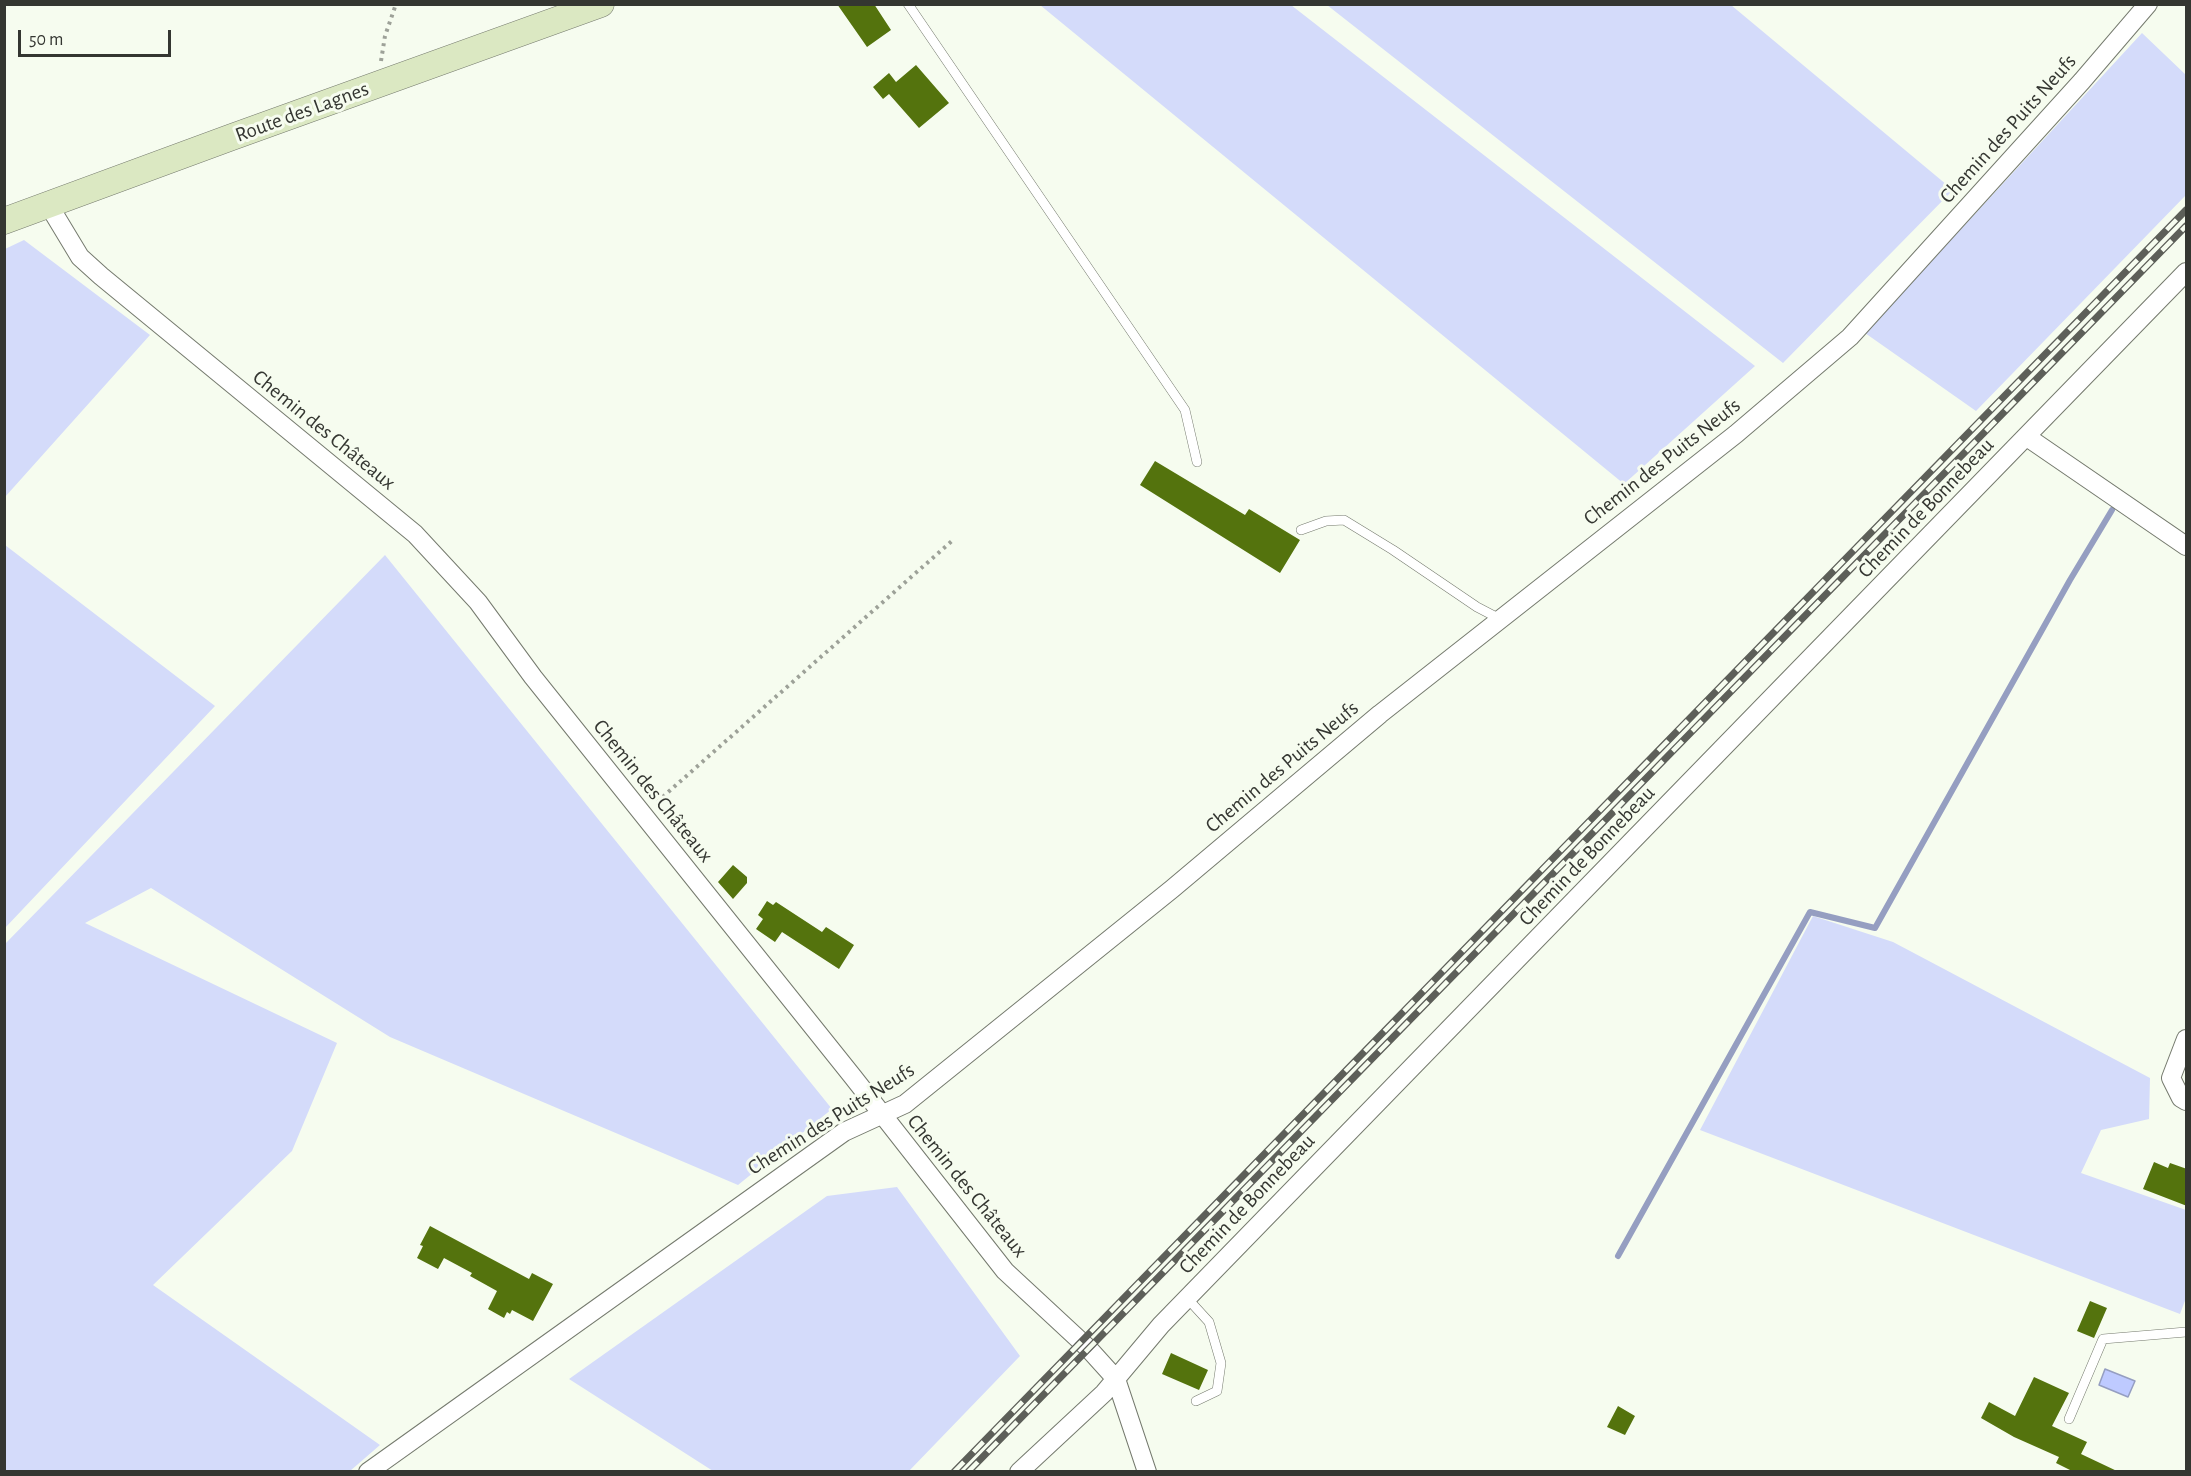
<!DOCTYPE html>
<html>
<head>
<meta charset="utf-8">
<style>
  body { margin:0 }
  #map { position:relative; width:2191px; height:1476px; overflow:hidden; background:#f6fcef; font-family:"Alegreya Sans",sans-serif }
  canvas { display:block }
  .frame { position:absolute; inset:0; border:6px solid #343631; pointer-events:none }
  .scale { position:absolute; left:18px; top:30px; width:153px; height:27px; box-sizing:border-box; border:3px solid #343631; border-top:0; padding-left:8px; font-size:18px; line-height:21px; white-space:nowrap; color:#343631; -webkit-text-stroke:4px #f6fcef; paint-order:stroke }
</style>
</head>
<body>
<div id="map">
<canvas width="2191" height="1476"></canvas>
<div class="frame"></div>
<div class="scale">50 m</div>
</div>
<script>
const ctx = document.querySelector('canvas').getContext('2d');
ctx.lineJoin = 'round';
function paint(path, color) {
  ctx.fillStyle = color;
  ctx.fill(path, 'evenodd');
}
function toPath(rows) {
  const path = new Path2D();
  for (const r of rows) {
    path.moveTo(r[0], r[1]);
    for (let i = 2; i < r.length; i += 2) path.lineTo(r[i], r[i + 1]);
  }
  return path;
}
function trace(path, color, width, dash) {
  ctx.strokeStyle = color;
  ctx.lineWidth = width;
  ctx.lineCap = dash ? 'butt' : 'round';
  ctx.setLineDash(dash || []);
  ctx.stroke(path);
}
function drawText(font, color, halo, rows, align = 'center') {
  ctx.font = font + ' "Alegreya Sans",sans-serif';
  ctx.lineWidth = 6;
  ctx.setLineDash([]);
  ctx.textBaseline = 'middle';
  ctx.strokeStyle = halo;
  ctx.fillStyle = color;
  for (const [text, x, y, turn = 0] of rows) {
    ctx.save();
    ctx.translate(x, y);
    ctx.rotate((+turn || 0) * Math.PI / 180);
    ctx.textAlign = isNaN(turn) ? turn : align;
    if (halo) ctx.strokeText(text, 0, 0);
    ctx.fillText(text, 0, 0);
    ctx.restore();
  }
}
paint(toPath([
  [1040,5,1291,5,1755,366,1624,484],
  [1327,5,1731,5,1953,190,1783,363],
  [2142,33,2186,75,2186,195,1976,411,1865,333],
  [24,240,150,335,5,497,5,249],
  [5,545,215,706,5,928,4,928],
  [385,555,832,1109,738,1185,390,1037,151,888,85,923,337,1043,292,1151,153,1285,380,1445,350,1471,5,1471,5,944],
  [1813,916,1893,942,2150,1078,2149,1119,2101,1130,2081,1173,2186,1210,2186,1298,2180,1314,1700,1130],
  [897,1187,1020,1356,909,1471,713,1471,569,1379,827,1196]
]), '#d4dbfa');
const water = toPath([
  [2105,1369,2135,1381,2128,1397,2099,1385,2105,1369]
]);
paint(water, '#becaff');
trace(water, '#959ec1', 1.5);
trace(toPath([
  [1618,1256,1810,912,1875,928,2070,580,2112,510]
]), '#959ec1', 6);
paint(toPath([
  [837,4,874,4,891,30,867,47],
  [916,65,949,103,919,128,889,94,883,99,873,87,889,73,896,82],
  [1155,461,1245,515,1249,509,1300,540,1280,573,1140,485],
  [733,865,747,877,747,883,733,899,718,882],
  [767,901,773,905,776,902,822,932,826,927,854,945,839,969,782,932,775,942,756,929,763,919,758,915],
  [2154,1162,2168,1168,2170,1163,2187,1169,2187,1206,2143,1189],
  [430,1226,529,1279,532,1273,553,1284,533,1321,512,1310,510,1314,507,1312,504,1318,488,1309,497,1291,470,1276,472,1273,444,1258,438,1269,417,1258,423,1246,420,1245],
  [2090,1301,2107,1308,2094,1338,2077,1331],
  [1171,1353,1208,1370,1199,1390,1162,1374],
  [2034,1377,2069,1393,2052,1426,2087,1442,2081,1454,2119,1472,2074,1472,2056,1463,2059,1457,2014,1437,1981,1418,1989,1402,2015,1416],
  [1618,1406,1635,1416,1625,1435,1607,1427]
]), '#54730d');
const lane = toPath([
  [908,4,1185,410,1197,462],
  [1301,530,1326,521,1344,520,1393,550,1477,607,1500,619],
  [1187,1298,1209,1322,1221,1363,1217,1391,1196,1401],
  [2069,1419,2103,1339,2186,1332]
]);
const street = toPath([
  [48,204,80,257,101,276,415,534,478,602,533,677,853,1077,1005,1271,1088,1348,1116,1379,1147,1472],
  [2027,437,2186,546],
  [2186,1039,2171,1078,2181,1098,2186,1101],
  [368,1472,844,1132,905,1104,1172,889,1380,714,1736,434,1850,337,2082,81,2148,4],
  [1019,1472,1104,1393,1161,1325,2186,272]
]);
const secondary = toPath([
  [4,221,232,137,601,4]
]);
trace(lane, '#757a6e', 10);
trace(street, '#757a6e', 20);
trace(secondary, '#757a6e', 27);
trace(toPath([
  [381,61,385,36,396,4],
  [657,802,953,540]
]), '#9da198', 4, [3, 4.5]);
trace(lane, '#fff', 9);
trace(street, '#fff', 18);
trace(secondary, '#dbe8c2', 26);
const rail = toPath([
  [954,1472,2186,210],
  [968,1472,2186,226]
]);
trace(rail, '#5d5f59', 7);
trace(rail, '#f6fcef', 4.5, [14]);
drawText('21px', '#343631', '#f6fcef', [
  ["Route des Lagnes",302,112,-20],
  ["Chemin des Puits Neufs",2008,129,-48],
  ["Chemin des Châteaux",324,430,39],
  ["Chemin des Puits Neufs",1662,462,-38],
  ["Chemin de Bonnebeau",1926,508,-46],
  ["Chemin des Puits Neufs",1282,767,-40],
  ["Chemin des Châteaux",653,791,51],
  ["Chemin de Bonnebeau",1587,856,-46],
  ["Chemin des Puits Neufs",831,1119,-32],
  ["Chemin des Châteaux",967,1186,51],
  ["Chemin de Bonnebeau",1247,1204,-46]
]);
</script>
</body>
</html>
